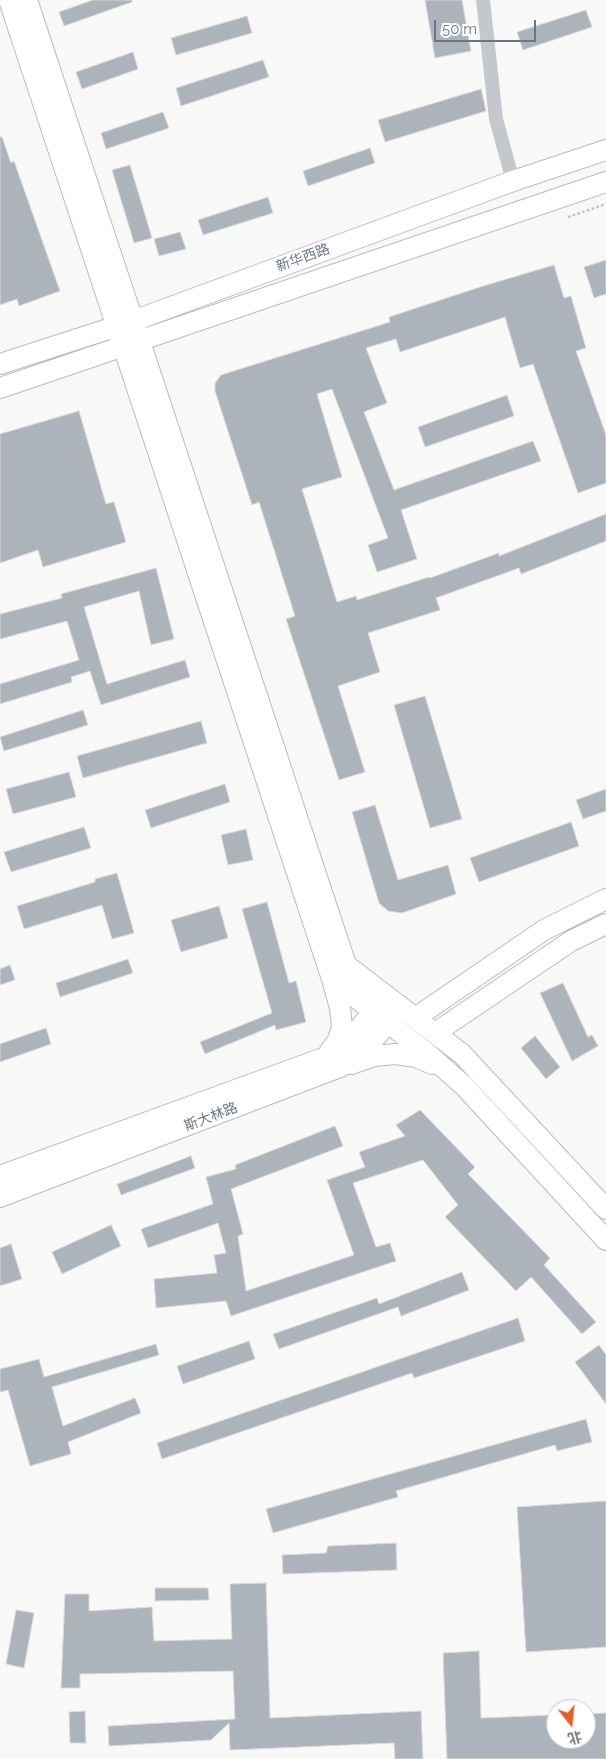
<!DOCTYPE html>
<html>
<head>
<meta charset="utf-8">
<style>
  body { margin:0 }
  #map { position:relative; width:606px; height:1759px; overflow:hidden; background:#f8f9f6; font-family:Raleway,"Noto Sans SC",sans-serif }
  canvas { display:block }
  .north { position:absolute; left:546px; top:1699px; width:50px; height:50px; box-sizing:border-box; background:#fff; border:1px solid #c2c9cf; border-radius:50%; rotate:164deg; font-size:14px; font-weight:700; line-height:20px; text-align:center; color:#677788 }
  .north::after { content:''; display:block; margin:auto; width:18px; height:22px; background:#e95d25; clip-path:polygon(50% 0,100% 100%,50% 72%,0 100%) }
  .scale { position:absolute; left:434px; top:20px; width:102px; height:22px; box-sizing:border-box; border:2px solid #677788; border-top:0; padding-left:6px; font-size:15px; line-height:18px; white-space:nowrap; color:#677788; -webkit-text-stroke:4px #fff; paint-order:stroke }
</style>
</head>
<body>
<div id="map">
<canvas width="606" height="1759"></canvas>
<div class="north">北</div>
<div class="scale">50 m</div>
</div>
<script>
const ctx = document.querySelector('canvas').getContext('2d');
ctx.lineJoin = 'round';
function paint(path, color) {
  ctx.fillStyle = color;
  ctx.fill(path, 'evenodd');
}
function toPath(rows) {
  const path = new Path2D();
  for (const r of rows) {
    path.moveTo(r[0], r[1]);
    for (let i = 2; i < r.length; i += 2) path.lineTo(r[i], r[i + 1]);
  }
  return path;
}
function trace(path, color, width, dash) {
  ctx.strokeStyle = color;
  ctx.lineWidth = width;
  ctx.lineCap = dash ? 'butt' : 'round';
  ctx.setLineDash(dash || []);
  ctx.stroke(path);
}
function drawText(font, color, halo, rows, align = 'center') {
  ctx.font = font + ' Raleway,"Noto Sans SC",sans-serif';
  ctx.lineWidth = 5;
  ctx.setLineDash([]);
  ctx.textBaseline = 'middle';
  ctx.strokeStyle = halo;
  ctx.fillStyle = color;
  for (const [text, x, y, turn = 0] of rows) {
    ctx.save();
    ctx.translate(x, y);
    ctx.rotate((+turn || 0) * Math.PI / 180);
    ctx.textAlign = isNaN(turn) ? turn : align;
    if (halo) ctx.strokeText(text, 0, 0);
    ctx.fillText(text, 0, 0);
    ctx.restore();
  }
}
const building = toPath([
  [93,0,132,0,132,2,64,26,59,12,93,0],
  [425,0,462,0,471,51,435,58,425,0],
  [586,10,592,27,523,50,517,32,586,10],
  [247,16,252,33,176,55,171,38,247,16],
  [133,52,138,69,82,89,76,72,133,52],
  [263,60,269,77,181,106,176,88,263,60],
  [481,89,486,111,385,142,378,120,481,89],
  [163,112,169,128,106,149,101,133,163,112],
  [0,137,2,137,11,163,14,161,60,291,19,306,17,299,0,305,0,137],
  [370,148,375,163,308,186,303,171,370,148],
  [130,165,152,238,134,243,112,170,130,165],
  [268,197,273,213,203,235,198,220,268,197],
  [180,232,186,249,159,256,154,239,180,232],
  [606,260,606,294,594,298,584,267,606,260],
  [554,265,564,298,571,296,586,348,576,351,606,435,606,483,578,493,533,364,520,368,505,317,400,352,396,339,366,348,387,403,364,412,394,490,533,441,541,461,401,510,417,559,377,572,368,545,388,538,332,389,317,394,342,477,302,489,337,602,356,596,357,600,429,577,430,578,499,553,499,556,606,514,606,541,521,574,519,568,436,598,440,610,368,633,380,672,338,686,365,772,339,780,286,619,295,616,259,502,252,505,215,391,215,383,221,375,390,322,389,317,480,287,554,265],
  [507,395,514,416,425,447,418,427,507,395],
  [79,411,106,504,114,502,126,542,43,567,38,550,0,563,0,434,79,411],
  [156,568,174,639,151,645,139,591,84,607,107,684,185,660,190,677,101,705,90,671,71,677,72,682,0,704,0,684,79,660,67,621,0,639,0,614,62,598,61,594,156,568],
  [425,696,462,819,430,828,394,705,425,696],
  [83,710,88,725,4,751,0,737,83,710],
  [201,721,207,743,83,778,77,756,201,721],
  [69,772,76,797,13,814,6,789,69,772],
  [225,784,230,802,151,828,145,810,225,784],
  [606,789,606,811,583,819,576,800,606,789],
  [375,805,398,880,448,865,456,894,402,913,388,911,379,903,352,812,375,805],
  [571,822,579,846,479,882,470,858,571,822],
  [84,827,91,848,11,872,4,852,84,827],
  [246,829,253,860,228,865,221,835,246,829],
  [117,873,134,933,112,939,102,905,24,929,17,906,95,882,95,879,117,873],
  [267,902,289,983,296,981,306,1022,276,1030,275,1025,205,1054,200,1042,272,1013,242,909,267,902],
  [219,906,228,938,181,952,171,920,219,906],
  [128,959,133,973,60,997,56,983,128,959],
  [10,965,15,980,0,985,0,969,10,965],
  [563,983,588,1037,592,1035,598,1046,572,1061,540,993,563,983],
  [46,1028,51,1044,0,1062,0,1044,46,1028],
  [535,1036,560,1067,546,1079,521,1048,535,1036],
  [420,1110,475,1167,468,1174,550,1258,544,1265,596,1322,582,1334,531,1277,516,1291,445,1217,458,1205,423,1160,353,1183,376,1247,390,1243,396,1261,231,1316,226,1301,156,1308,154,1279,217,1273,214,1255,226,1253,218,1223,148,1248,141,1229,213,1204,206,1177,236,1169,235,1165,335,1126,343,1146,231,1189,243,1234,238,1236,246,1291,354,1255,327,1180,365,1167,359,1152,405,1136,396,1125,420,1110],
  [191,1156,195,1168,121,1195,117,1184,191,1156],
  [111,1225,121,1246,62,1274,52,1252,111,1225],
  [11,1244,22,1279,0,1286,0,1248,11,1244],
  [462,1272,469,1290,401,1316,398,1307,279,1349,273,1334,377,1298,379,1304,462,1272],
  [518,1318,525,1341,414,1378,412,1373,162,1459,157,1443,518,1318],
  [249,1341,255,1359,183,1384,177,1366,249,1341],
  [156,1344,159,1355,52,1387,63,1426,135,1398,141,1413,68,1442,71,1454,30,1466,8,1390,0,1392,0,1369,39,1359,44,1377,156,1344],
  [599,1345,606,1355,606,1404,575,1362,599,1345],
  [586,1419,592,1442,557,1451,555,1445,396,1491,398,1497,273,1533,266,1509,586,1419],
  [606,1501,606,1647,526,1652,517,1507,606,1501],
  [396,1543,397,1570,283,1574,282,1555,326,1553,328,1546,396,1543],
  [266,1583,270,1718,421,1711,423,1759,395,1759,394,1743,230,1750,229,1723,211,1740,109,1746,108,1726,235,1719,233,1671,80,1674,80,1688,61,1688,65,1594,89,1594,89,1611,152,1607,154,1641,232,1639,230,1584,266,1583],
  [155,1588,208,1588,209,1600,155,1601,155,1588],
  [16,1610,34,1613,24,1668,6,1664,16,1610],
  [479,1651,481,1718,556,1715,556,1739,586,1739,586,1714,606,1713,606,1759,447,1759,443,1653,479,1651],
  [85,1711,86,1743,70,1743,69,1712,85,1711]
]);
paint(building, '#acb3ba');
trace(building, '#dadad8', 1);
const secondary = toPath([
  [9,0,332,979,340,1008,342,1027,338,1040,326,1057],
  [27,0,346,965,462,1054,606,1209],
  [0,364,133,321,513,181,606,150],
  [0,388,606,182],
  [332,979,428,1054,464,1086,606,1240],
  [415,1018,544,930,606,899],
  [435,1033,571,941,606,924],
  [351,1064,374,1056,396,1054,416,1057,432,1064],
  [0,1176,326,1057,345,1045,374,1011,384,994],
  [0,1197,340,1067,360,1055,388,1023,399,1005]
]);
trace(secondary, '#b6bbc0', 22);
trace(toPath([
  [568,217,606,204]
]), '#bec0c3', 2.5, [2.5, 2.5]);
trace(toPath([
  [483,0,496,119,513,181]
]), '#c4c8cc', 14);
trace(secondary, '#fff', 20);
drawText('14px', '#677788', '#fff', [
  ["新华西路",303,258,-20],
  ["斯大林路",211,1117,-21]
]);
</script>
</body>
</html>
